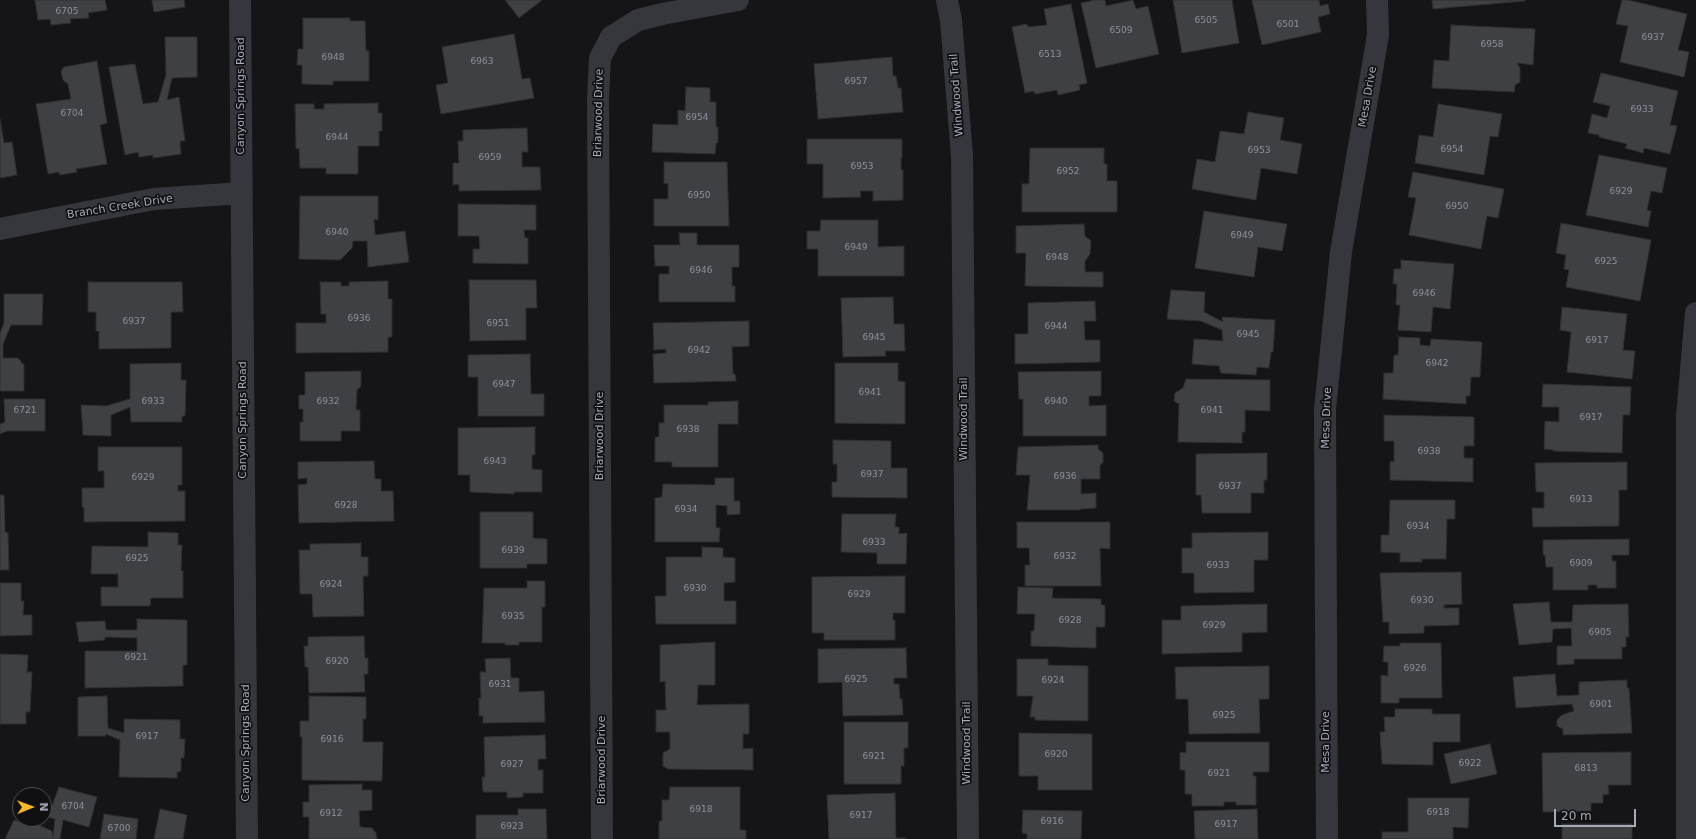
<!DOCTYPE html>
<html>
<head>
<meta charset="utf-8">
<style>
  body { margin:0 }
  #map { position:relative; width:1696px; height:839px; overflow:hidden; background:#151517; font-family:"DejaVu Sans",sans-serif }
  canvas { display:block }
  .north { position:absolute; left:12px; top:787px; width:40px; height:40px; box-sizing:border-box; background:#101012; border:1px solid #4c4e54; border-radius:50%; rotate:89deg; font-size:11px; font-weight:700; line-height:16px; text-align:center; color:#a6abb8 }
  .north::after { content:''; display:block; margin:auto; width:14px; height:18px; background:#fab92b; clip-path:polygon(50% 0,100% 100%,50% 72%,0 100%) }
  .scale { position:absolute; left:1554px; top:809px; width:82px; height:18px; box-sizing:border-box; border:2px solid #a6abb8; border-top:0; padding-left:5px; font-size:12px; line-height:14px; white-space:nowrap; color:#a6abb8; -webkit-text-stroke:3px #101012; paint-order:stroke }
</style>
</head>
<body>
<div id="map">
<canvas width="1696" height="839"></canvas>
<div class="north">N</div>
<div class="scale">20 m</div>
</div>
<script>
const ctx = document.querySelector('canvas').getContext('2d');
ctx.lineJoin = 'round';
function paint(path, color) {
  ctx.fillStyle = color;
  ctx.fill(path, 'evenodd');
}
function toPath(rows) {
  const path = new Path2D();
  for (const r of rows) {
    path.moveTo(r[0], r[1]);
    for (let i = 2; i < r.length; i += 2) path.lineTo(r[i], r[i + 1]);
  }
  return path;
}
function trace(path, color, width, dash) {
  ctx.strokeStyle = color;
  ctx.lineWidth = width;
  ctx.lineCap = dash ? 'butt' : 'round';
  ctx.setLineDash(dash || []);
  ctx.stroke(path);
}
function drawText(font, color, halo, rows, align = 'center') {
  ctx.font = font + ' "DejaVu Sans",sans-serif';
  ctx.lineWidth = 3.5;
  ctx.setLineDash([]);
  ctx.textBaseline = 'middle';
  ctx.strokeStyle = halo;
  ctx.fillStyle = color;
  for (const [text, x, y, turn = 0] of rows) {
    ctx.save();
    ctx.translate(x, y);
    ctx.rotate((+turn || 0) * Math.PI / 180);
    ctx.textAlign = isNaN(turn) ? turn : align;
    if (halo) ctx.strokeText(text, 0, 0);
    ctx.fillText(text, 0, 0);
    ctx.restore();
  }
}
const building = toPath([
  [35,0,105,0,107,10,88,13,89,18,70,19,71,23,51,25,50,19,38,20,35,0],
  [152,0,184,0,185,7,154,12,152,0],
  [505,0,542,0,519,18,505,0],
  [1095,0,1105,0,1106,6,1133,0,1136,9,1148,6,1159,54,1096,68,1081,3,1095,0],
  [1173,0,1232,0,1239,43,1182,53,1173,0],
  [1252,0,1319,0,1320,6,1328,4,1330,14,1318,17,1321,32,1262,45,1252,0],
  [1432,0,1525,0,1525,1,1433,9,1432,0],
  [1622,0,1628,0,1687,14,1678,50,1689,52,1684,77,1620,62,1628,26,1616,24,1622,0],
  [1071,4,1087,83,1079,85,1080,90,1058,95,1057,90,1035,94,1034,91,1025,93,1012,27,1027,24,1028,27,1047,25,1044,9,1071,4],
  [303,18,350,18,350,21,365,21,366,51,369,51,369,81,333,81,333,85,302,84,302,65,297,65,298,49,303,49,303,18],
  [1451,25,1535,29,1533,65,1517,63,1520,68,1520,82,1515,85,1514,92,1432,88,1434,60,1449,61,1451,25],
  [514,34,522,79,530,78,534,98,441,114,436,85,448,83,442,47,514,34],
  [165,37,197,37,197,77,172,78,167,100,179,97,185,141,180,141,181,154,153,158,153,155,139,157,138,152,125,155,109,67,135,64,143,104,158,102,166,75,165,37],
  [892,57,893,76,896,76,898,88,901,88,903,112,818,119,814,64,892,57],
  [97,61,107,123,100,125,107,164,76,169,77,172,60,175,59,172,48,174,36,104,71,99,68,84,63,80,61,71,64,67,97,61],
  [1601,73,1678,91,1670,125,1677,126,1670,154,1644,148,1643,153,1625,148,1627,144,1599,137,1599,135,1588,133,1592,114,1607,118,1610,106,1593,102,1601,73],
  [686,87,710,88,710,102,716,102,716,127,718,127,718,143,716,143,715,154,652,152,653,124,678,125,678,110,685,111,686,87],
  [378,103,378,113,382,113,382,131,379,131,379,146,358,146,358,174,326,174,326,168,300,168,299,148,296,149,295,104,314,104,314,109,324,109,324,104,378,103],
  [1438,104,1502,114,1498,137,1490,136,1484,175,1415,163,1419,135,1433,137,1438,104],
  [1248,112,1284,118,1280,140,1302,144,1297,174,1261,168,1256,200,1192,189,1197,159,1215,162,1220,131,1244,134,1248,112],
  [0,119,4,143,12,142,17,175,0,178,0,119],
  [527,128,528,152,522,152,522,167,540,167,541,190,459,191,459,184,453,185,453,163,459,163,458,141,463,141,463,130,527,128],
  [807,139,902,139,902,158,901,158,901,170,903,170,903,200,873,201,873,191,860,191,861,197,823,198,823,164,807,164,807,139],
  [1030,148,1104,148,1104,164,1107,164,1107,181,1117,181,1117,212,1022,212,1022,184,1029,184,1030,148],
  [1599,155,1667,168,1662,193,1651,191,1647,210,1651,211,1648,227,1586,215,1599,155],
  [664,162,727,162,729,226,654,226,654,199,668,199,668,183,664,184,664,162],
  [1413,172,1504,189,1498,218,1487,216,1481,249,1409,235,1416,198,1408,197,1413,172],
  [300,196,378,196,378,220,374,219,375,235,405,231,409,262,368,267,367,241,353,241,352,248,340,260,299,259,300,196],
  [458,204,536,205,536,230,524,230,525,238,528,238,528,264,473,263,473,249,480,249,479,236,458,236,458,204],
  [1204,211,1287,224,1282,251,1258,247,1254,277,1195,268,1204,211],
  [821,220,878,220,878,247,904,246,904,276,818,276,818,249,807,249,807,231,820,231,821,220],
  [1561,223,1651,240,1640,301,1566,287,1569,270,1564,269,1566,255,1556,253,1561,223],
  [1084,224,1085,236,1091,241,1090,254,1085,261,1085,272,1103,272,1103,287,1025,286,1026,253,1016,253,1016,226,1084,224],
  [679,233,697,233,697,245,739,245,739,267,732,267,732,286,735,286,735,302,659,302,659,274,669,274,669,266,655,266,654,245,680,245,679,233],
  [1401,260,1454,264,1450,309,1433,307,1431,332,1398,330,1400,305,1396,305,1397,284,1393,284,1394,269,1401,269,1401,260],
  [469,280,536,280,537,308,526,308,526,340,470,341,469,280],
  [388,281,388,299,392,299,392,337,388,337,388,352,296,353,296,323,326,323,326,314,321,314,320,282,341,282,341,286,349,286,349,282,388,281],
  [88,282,182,282,183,312,171,312,171,348,99,349,99,331,96,331,96,312,88,312,88,282],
  [1171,290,1205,292,1204,312,1223,322,1222,317,1275,320,1273,352,1271,352,1269,368,1257,367,1256,375,1221,373,1219,366,1192,364,1194,339,1223,341,1222,330,1201,321,1167,319,1171,290],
  [4,294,43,294,42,325,11,325,3,344,3,358,18,358,24,365,24,391,0,391,0,333,4,323,4,294],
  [893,297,894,324,904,324,905,351,885,351,886,356,843,357,841,298,893,297],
  [1095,301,1096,321,1084,321,1085,340,1100,340,1100,362,1015,364,1015,334,1028,334,1028,303,1095,301],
  [1562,307,1627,314,1623,350,1635,351,1632,379,1567,372,1571,332,1560,330,1562,307],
  [749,321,749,346,732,347,733,374,735,374,736,381,654,383,653,354,666,353,666,349,654,350,653,323,749,321],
  [1399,337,1420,338,1420,345,1430,346,1431,339,1482,342,1480,377,1471,377,1470,396,1466,396,1466,404,1383,399,1384,373,1393,373,1394,355,1398,355,1399,337],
  [530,354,531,394,544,394,544,416,478,416,478,377,468,377,468,355,530,354],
  [181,363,181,380,186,380,185,416,182,416,182,422,131,422,130,407,111,415,111,436,83,435,81,405,106,406,130,399,130,364,181,363],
  [835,363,898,363,898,381,905,382,905,424,835,423,835,363],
  [361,371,361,386,357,390,356,410,360,410,360,431,341,431,341,441,300,441,300,422,303,422,303,409,299,409,299,395,305,395,305,372,361,371],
  [1101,371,1101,396,1089,396,1089,406,1106,405,1106,436,1023,436,1023,399,1019,399,1018,372,1101,371],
  [1186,379,1270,380,1270,411,1245,410,1245,432,1242,432,1242,443,1178,442,1179,404,1174,401,1175,393,1183,388,1186,379],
  [1543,384,1631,387,1630,415,1623,415,1622,453,1553,451,1553,450,1544,449,1545,421,1559,422,1559,407,1542,407,1543,384],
  [4,399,45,399,45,431,7,431,0,434,0,424,5,422,4,399],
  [738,401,738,424,718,424,718,467,672,467,672,462,655,462,655,437,659,437,659,423,664,423,664,405,708,405,708,402,738,401],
  [1384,415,1474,417,1474,446,1464,446,1464,458,1473,458,1473,482,1390,480,1390,461,1394,462,1394,441,1384,441,1384,415],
  [535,427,535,455,532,455,532,469,542,470,542,492,514,492,514,494,470,492,470,475,458,475,458,428,535,427],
  [833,440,891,441,891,468,907,468,907,498,832,497,832,482,837,482,837,464,833,464,833,440],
  [1098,445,1098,449,1103,453,1103,463,1100,465,1100,479,1081,479,1081,494,1096,493,1096,508,1081,509,1080,510,1027,510,1030,475,1016,475,1018,447,1098,445],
  [98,447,182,447,182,485,178,485,178,491,185,491,185,521,84,522,84,507,82,507,82,488,104,488,104,471,98,471,98,447],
  [1267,453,1267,480,1264,480,1264,493,1251,493,1251,513,1202,513,1201,495,1196,495,1196,454,1267,453],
  [374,461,375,479,381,479,381,491,393,491,394,521,299,523,298,485,307,484,307,478,298,479,298,462,374,461],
  [1627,462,1627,490,1619,490,1619,526,1533,527,1532,508,1544,508,1544,492,1536,492,1535,463,1627,462],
  [715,478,734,478,734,501,740,501,740,514,727,515,727,506,716,505,716,528,720,528,719,542,655,542,655,498,662,497,663,484,715,485,715,478],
  [0,495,4,495,5,532,8,533,9,570,0,570,0,495],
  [1390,500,1455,500,1455,519,1447,519,1446,559,1422,559,1422,562,1400,562,1400,553,1381,552,1381,535,1389,535,1390,500],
  [480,512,533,512,533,538,547,539,547,564,527,564,527,568,480,568,480,512],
  [842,514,896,514,895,527,899,527,899,534,907,533,906,564,877,564,877,553,841,552,842,514],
  [1017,522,1110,522,1110,549,1100,548,1101,586,1025,586,1025,565,1030,565,1029,548,1017,548,1017,522],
  [148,532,178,533,178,545,182,545,181,571,183,571,183,598,151,598,150,606,101,606,101,587,118,587,118,574,91,574,92,546,148,547,148,532],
  [1268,532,1268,560,1254,560,1254,592,1194,593,1194,573,1182,573,1182,548,1192,548,1192,533,1268,532],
  [1629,539,1629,555,1612,555,1612,561,1616,561,1616,588,1597,588,1597,585,1588,585,1588,590,1553,590,1553,567,1546,567,1545,555,1543,555,1543,540,1629,539],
  [361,543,361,557,368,557,368,576,363,576,364,616,313,617,312,594,300,594,299,550,310,550,310,544,361,543],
  [702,547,723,548,723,557,735,558,735,582,724,583,724,601,736,601,736,624,656,624,655,596,666,596,666,557,702,557,702,547],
  [1461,572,1462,604,1444,605,1444,608,1459,608,1459,625,1424,626,1424,633,1389,634,1389,622,1383,622,1380,573,1461,572],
  [905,576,905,613,893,613,893,620,895,620,895,640,824,640,824,633,812,633,812,577,905,576],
  [527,581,545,581,545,607,542,607,542,642,519,642,519,645,505,645,505,643,482,643,484,588,527,588,527,581],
  [0,583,21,583,21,601,24,601,23,615,32,615,32,635,0,636,0,583],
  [1018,587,1053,588,1052,598,1101,599,1101,605,1105,605,1105,627,1096,627,1096,648,1031,646,1031,631,1034,631,1035,614,1017,614,1018,587],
  [1549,602,1551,622,1572,622,1573,605,1628,604,1629,637,1626,637,1626,647,1622,647,1622,659,1574,659,1574,664,1557,665,1557,646,1572,646,1571,628,1553,629,1552,642,1519,645,1513,604,1549,602],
  [1267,604,1267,632,1242,633,1242,652,1162,654,1162,620,1181,620,1181,606,1267,604],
  [137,619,187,620,187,665,183,665,183,686,85,688,85,651,137,651,137,638,105,637,105,640,79,642,76,622,105,621,106,630,137,630,137,619],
  [364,636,365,658,368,658,368,674,364,674,365,692,309,693,308,667,305,667,304,646,308,646,308,637,364,636],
  [715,642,715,685,698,685,697,705,749,704,749,734,743,734,743,749,753,748,753,770,668,769,663,766,663,753,670,749,670,732,656,732,656,710,666,710,665,681,660,682,660,645,715,642],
  [1400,643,1441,643,1442,698,1399,698,1399,703,1381,703,1381,675,1388,676,1388,662,1383,662,1384,646,1400,646,1400,643],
  [906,648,907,678,894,678,894,684,899,684,900,699,902,699,903,715,843,716,842,682,818,683,818,649,906,648],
  [0,654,28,655,27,672,32,672,30,712,26,712,26,724,0,724,0,654],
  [510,658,511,678,519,678,519,692,544,691,545,722,483,723,483,716,479,716,479,698,481,698,480,672,486,672,485,659,510,658],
  [1017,659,1048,659,1048,665,1088,666,1088,721,1035,720,1035,717,1030,717,1033,696,1017,696,1017,659],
  [1269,666,1269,699,1259,699,1260,733,1189,734,1188,699,1176,699,1175,667,1269,666],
  [1555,674,1557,696,1579,695,1579,682,1627,680,1627,688,1629,688,1632,733,1563,735,1563,729,1557,726,1557,720,1562,715,1574,711,1572,704,1516,708,1513,677,1555,674],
  [107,696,108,728,124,733,124,719,180,720,180,739,185,739,184,758,181,758,181,771,177,772,177,778,119,777,120,740,106,734,106,736,78,736,78,697,107,696],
  [309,696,366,697,366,719,363,719,363,742,383,742,382,781,302,780,302,737,300,737,300,721,309,721,309,696],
  [1395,709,1432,709,1432,714,1460,714,1460,742,1433,742,1433,765,1382,764,1380,732,1385,732,1384,717,1395,717,1395,709],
  [844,722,908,722,908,748,904,748,904,766,901,766,901,784,844,784,844,722],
  [1019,733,1092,734,1092,790,1038,790,1038,776,1019,776,1019,733],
  [545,735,546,759,538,759,538,770,543,770,543,793,523,793,523,797,507,798,507,792,483,792,482,777,485,777,484,737,545,735],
  [1186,742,1269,742,1269,772,1253,772,1253,776,1256,776,1256,805,1236,805,1236,802,1224,802,1224,806,1192,806,1192,794,1185,794,1185,770,1180,770,1180,752,1186,753,1186,742],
  [1490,744,1497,774,1451,784,1444,754,1490,744],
  [1631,752,1631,785,1608,785,1609,794,1603,795,1603,803,1591,803,1591,811,1543,812,1542,753,1631,752],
  [362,784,362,790,372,790,372,810,359,811,360,827,372,828,376,833,377,839,309,839,309,817,303,817,303,802,309,802,309,785,362,784],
  [59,787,97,797,89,827,63,820,60,839,5,839,14,820,32,827,35,825,41,826,52,831,53,837,55,819,48,817,59,787],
  [670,787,740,787,740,830,746,830,746,839,659,839,659,821,662,821,662,800,669,800,670,787],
  [895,793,896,838,906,838,906,839,829,839,827,795,895,793],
  [1408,798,1469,798,1468,828,1453,827,1453,839,1382,839,1382,832,1408,832,1408,798],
  [160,809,187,815,183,839,154,839,160,809],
  [518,809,546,809,547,839,476,839,476,815,518,815,518,809],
  [1257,809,1258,839,1195,839,1194,811,1257,809],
  [1023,810,1082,811,1081,839,1027,839,1027,834,1022,833,1023,810],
  [104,814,138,819,136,839,100,839,104,814],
  [1562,824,1632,824,1632,839,1562,839,1562,824]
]);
paint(building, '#3f4044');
trace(building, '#2f2f33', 1);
trace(toPath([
  [240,0,247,839],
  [947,0,951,20,962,156,968,839],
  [0,229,154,199,242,193],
  [602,839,598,99,600,58,611,37,638,20,662,14,738,0],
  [1327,839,1325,409,1341,252,1378,35,1377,0],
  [1687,839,1687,416,1696,313]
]), '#36373c', 22);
drawText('9px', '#8c909b', null, [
  ["6705",67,12],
  ["6505",1206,21],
  ["6501",1288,25],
  ["6509",1121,31],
  ["6937",1653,38],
  ["6958",1492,45],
  ["6513",1050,55],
  ["6948",333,58],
  ["6963",482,62],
  ["6957",856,82],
  ["6933",1642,110],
  ["6704",72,114],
  ["6954",697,118],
  ["6944",337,138],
  ["6954",1452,150],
  ["6953",1259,151],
  ["6959",490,158],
  ["6953",862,167],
  ["6952",1068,172],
  ["6929",1621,192],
  ["6950",699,196],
  ["6950",1457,207],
  ["6940",337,233],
  ["6949",1242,236],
  ["6949",856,248],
  ["6948",1057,258],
  ["6925",1606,262],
  ["6946",701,271],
  ["6946",1424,294],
  ["6936",359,319],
  ["6937",134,322],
  ["6951",498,324],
  ["6944",1056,327],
  ["6945",1248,335],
  ["6945",874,338],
  ["6917",1597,341],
  ["6942",699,351],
  ["6942",1437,364],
  ["6947",504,385],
  ["6941",870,393],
  ["6933",153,402],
  ["6932",328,402],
  ["6940",1056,402],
  ["6721",25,411],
  ["6941",1212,411],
  ["6917",1591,418],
  ["6938",688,430],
  ["6938",1429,452],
  ["6943",495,462],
  ["6937",872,475],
  ["6936",1065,477],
  ["6929",143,478],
  ["6937",1230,487],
  ["6913",1581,500],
  ["6928",346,506],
  ["6934",686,510],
  ["6934",1418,527],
  ["6933",874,543],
  ["6939",513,551],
  ["6932",1065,557],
  ["6925",137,559],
  ["6909",1581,564],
  ["6933",1218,566],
  ["6924",331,585],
  ["6930",695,589],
  ["6929",859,595],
  ["6930",1422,601],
  ["6935",513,617],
  ["6928",1070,621],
  ["6929",1214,626],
  ["6905",1600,633],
  ["6921",136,658],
  ["6920",337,662],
  ["6926",1415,669],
  ["6925",856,680],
  ["6924",1053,681],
  ["6931",500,685],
  ["6901",1601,705],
  ["6925",1224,716],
  ["6917",147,737],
  ["6916",332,740],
  ["6920",1056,755],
  ["6921",874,757],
  ["6922",1470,764],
  ["6927",512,765],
  ["6813",1586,769],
  ["6921",1219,774],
  ["6704",73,807],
  ["6918",701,810],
  ["6918",1438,813],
  ["6912",331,814],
  ["6917",861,816],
  ["6916",1052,822],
  ["6917",1226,825],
  ["6923",512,827],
  ["6700",119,829]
]);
drawText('11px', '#a6abb8', '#101012', [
  ["Windwood Trail",957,95,-94],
  ["Canyon Springs Road",241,96,-90],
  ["Mesa Drive",1368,97,-80],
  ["Briarwood Drive",599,113,-89],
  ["Branch Creek Drive",120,207,-9],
  ["Mesa Drive",1327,418,-88],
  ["Windwood Trail",964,419,-90],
  ["Canyon Springs Road",243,420,-90],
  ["Briarwood Drive",600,436,-90],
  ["Mesa Drive",1326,742,-90],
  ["Canyon Springs Road",246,743,-90],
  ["Windwood Trail",967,743,-90],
  ["Briarwood Drive",602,760,-90]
]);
</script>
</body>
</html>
